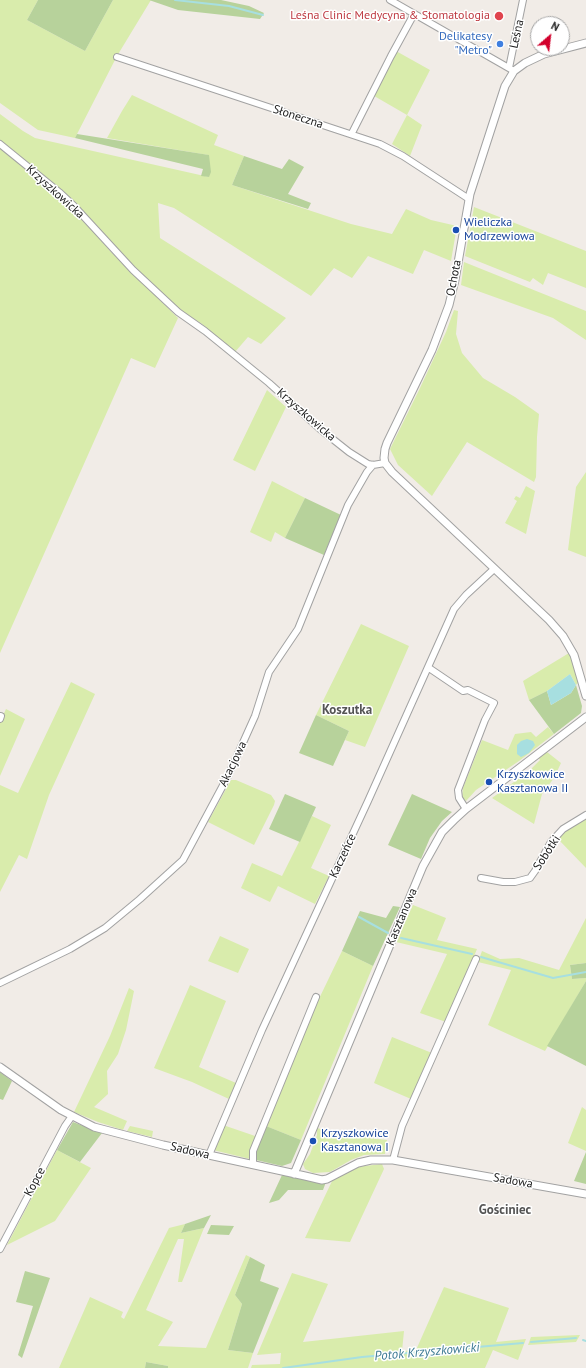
<!DOCTYPE html>
<html>
<head>
<meta charset="utf-8">
<style>
  body { margin:0 }
  #map { position:relative; width:586px; height:1368px; overflow:hidden; background:#f1ece7; font-family:"PT Sans",sans-serif }
  canvas { display:block }
  .north { position:absolute; left:530px; top:16px; width:40px; height:40px; box-sizing:border-box; background:#fff; border:1px solid #a6a6a6; border-radius:50%; rotate:28deg; font-size:11px; font-weight:700; line-height:16px; text-align:center; color:#212121 }
  .north::after { content:''; display:block; margin:auto; width:14px; height:18px; background:#d2002c; clip-path:polygon(50% 0,100% 100%,50% 72%,0 100%) }
</style>
</head>
<body>
<div id="map">
<canvas width="586" height="1368"></canvas>
<div class="north">N</div>
</div>
<script>
const ctx = document.querySelector('canvas').getContext('2d');
ctx.lineJoin = 'round';
function paint(path, color) {
  ctx.fillStyle = color;
  ctx.fill(path, 'evenodd');
}
function toPath(rows) {
  const path = new Path2D();
  for (const r of rows) {
    path.moveTo(r[0], r[1]);
    for (let i = 2; i < r.length; i += 2) path.lineTo(r[i], r[i + 1]);
  }
  return path;
}
function trace(path, color, width, dash) {
  ctx.strokeStyle = color;
  ctx.lineWidth = width;
  ctx.lineCap = dash ? 'butt' : 'round';
  ctx.setLineDash(dash || []);
  ctx.stroke(path);
}
function drawText(font, color, halo, rows, align = 'center') {
  ctx.font = font + ' "PT Sans",sans-serif';
  ctx.lineWidth = 3;
  ctx.setLineDash([]);
  ctx.textBaseline = 'middle';
  ctx.strokeStyle = halo;
  ctx.fillStyle = color;
  for (const [text, x, y, turn = 0] of rows) {
    ctx.save();
    ctx.translate(x, y);
    ctx.rotate((+turn || 0) * Math.PI / 180);
    ctx.textAlign = isNaN(turn) ? turn : align;
    if (halo) ctx.strokeText(text, 0, 0);
    ctx.fillText(text, 0, 0);
    ctx.restore();
  }
}
paint(toPath([
  [0,0,38,0,27,20,85,51,113,0,151,0,117,56,75,138,38,130,0,103],
  [396,51,430,70,407,115,422,125,410,156,392,144,407,115,369,93],
  [132,95,218,135,214,145,244,156,232,185,351,224,392,234,406,209,431,220,457,226,451,261,424,250,413,274,368,256,352,278,334,268,311,296,174,208,158,203,160,238,286,318,261,344,248,337,235,352,202,324,174,306,134,268,92,224,0,141,0,114,23,131,35,138,209,177,208,155,107,138,122,111],
  [0,147,68,203,112,253,178,318,155,368,131,358,0,653],
  [474,207,586,251,586,288,548,273,543,285,533,278,530,282,465,256],
  [464,262,586,311,586,340,553,318,461,285],
  [454,310,458,311,456,334,462,353,483,378,515,397,539,414,537,437,536,477,534,482,467,442,432,496,398,465,390,449,420,388,446,332],
  [267,390,286,407,255,471,233,460],
  [586,472,586,557,568,550,576,487],
  [272,481,305,498,285,538,275,532,271,542,250,532],
  [526,486,535,491,526,534,505,523,517,501,514,499,516,496,520,498],
  [361,624,409,646,365,747,345,740,349,731,316,715],
  [569,653,579,682,576,685,570,674,547,691,529,700,523,681],
  [71,682,95,694,49,795,27,859,19,855,0,892,0,785,18,793],
  [6,709,25,719,0,776,0,722],
  [548,727,554,734,519,761,476,790,466,801,462,797,463,788,482,740,508,750,515,734,531,732,536,737],
  [547,752,561,763,554,778,542,794,534,824,492,798,529,771,540,760,538,757],
  [231,780,236,780,271,795,275,801,274,805,254,845,208,822],
  [312,816,331,825,311,868,329,876,315,904,278,886,270,902,241,888,252,863,282,876],
  [586,819,586,868,558,839,565,831],
  [413,905,446,918,437,940,477,949,446,1022,420,1013,447,954,396,942],
  [586,918,586,963,570,965,572,979,586,978,586,981,545,1051,488,1025,511,970,478,962,482,951,500,959,519,958,559,970],
  [220,936,249,949,238,973,208,961],
  [342,951,373,966,301,1140,266,1126,315,1007],
  [190,985,226,1001,199,1067,236,1083,229,1099,192,1082,154,1068],
  [129,988,134,991,126,1030,118,1054,107,1071,108,1094,94,1107,127,1121,123,1130,98,1122,74,1112,110,1036],
  [392,1037,432,1053,411,1099,374,1083],
  [582,1107,586,1110,586,1151,568,1143],
  [223,1125,258,1137,250,1159,213,1150],
  [130,1126,153,1131,152,1137,127,1131],
  [317,1128,351,1136,387,1140,385,1154,364,1155,351,1160,330,1172,313,1173,305,1169,303,1164,310,1154,317,1135],
  [57,1150,91,1168,55,1221,7,1245],
  [382,1164,384,1169,350,1242,305,1238,333,1179,356,1167],
  [185,1224,181,1233,204,1228,182,1282,178,1282,184,1239,178,1239,146,1310,173,1322,158,1346,206,1348,246,1255,250,1257,235,1295,242,1304,228,1350,253,1353,248,1368,168,1368,168,1366,146,1362,145,1368,59,1368,90,1297,123,1312,121,1317,124,1319,169,1228],
  [292,1273,328,1284,303,1342,404,1331,402,1351,416,1350,444,1287,509,1308,496,1342,526,1339,518,1360,493,1350,485,1368,251,1368,252,1365,280,1364,281,1353,257,1355],
  [580,1335,576,1342,528,1345,531,1337]
]), '#d9ecac');
paint(toPath([
  [38,0,113,0,85,51,27,20],
  [149,0,221,0,249,6,264,13,260,19,178,10],
  [77,134,209,155,211,172,209,177,201,176,203,169,75,138],
  [244,156,282,169,289,159,304,167,288,194,311,203,308,209,232,185],
  [305,498,341,515,324,555,285,538],
  [576,685,582,706,581,713,554,734,529,700,547,691,551,705,571,693],
  [316,715,349,731,333,766,299,753],
  [285,794,316,807,300,842,269,829],
  [412,794,452,812,442,821,430,838,421,859,388,845],
  [393,906,400,907,373,966,342,951,360,911,386,918],
  [586,963,586,978,572,979,570,965],
  [586,981,586,1066,547,1046],
  [0,1072,12,1081,3,1100,0,1099],
  [73,1122,102,1133,80,1162,57,1150],
  [266,1126,301,1140,291,1163,282,1166,256,1160,256,1151],
  [586,1152,586,1184,574,1181],
  [282,1175,301,1179,326,1182,323,1190,288,1190,279,1200,269,1203],
  [211,1215,204,1228,181,1233,185,1224],
  [211,1225,234,1226,229,1235,207,1234],
  [250,1257,265,1265,260,1281,279,1288,253,1353,228,1350,242,1304,235,1295],
  [25,1271,50,1278,22,1358,18,1355,33,1306,16,1302],
  [146,1362,168,1366,168,1368,145,1368]
]), '#b7d29b');
paint(toPath([
  [570,674,576,685,571,693,551,705,547,691],
  [527,739,533,741,535,745,529,753,521,757,517,754,517,745,521,741]
]), '#a7dfe0');
trace(toPath([
  [175,0,229,6,263,15],
  [359,917,388,933],
  [401,938,472,954],
  [481,957,553,978,586,972],
  [583,1340,586,1341],
  [531,1342,576,1338],
  [283,1368,362,1357,523,1343]
]), '#a7dfe0', 2);
const minor = toPath([
  [390,0,514,71],
  [117,57,380,144,403,156,469,199],
  [509,68,523,0],
  [352,133,391,56,414,14],
  [0,144,59,192,74,206,133,270,178,312,205,331,226,348,269,383,320,429,349,452,368,464,373,465,385,463],
  [429,668,463,691,468,690,494,703,485,720,458,790,459,798,466,809],
  [0,719,1,716],
  [481,878,503,882,515,882,530,878,535,871,551,842,563,829,586,815],
  [0,983,70,949,105,928,140,899,183,860,228,776,255,716,269,672,298,629,348,505,367,472,373,465],
  [209,1155,262,1030,368,801,454,609,466,595,494,569],
  [393,1160,402,1126,476,959],
  [253,1165,253,1151,316,997],
  [0,1249,65,1126,72,1116]
]);
const tertiary = toPath([
  [586,43,544,54,525,63,514,71,505,86,470,194,455,280,449,305,432,350,387,443,385,449,384,458,385,463,392,472,549,620,563,636,574,655,586,696],
  [0,1067,61,1110,94,1127,163,1145,305,1176,322,1180,327,1179,358,1163,371,1160,393,1160,586,1194],
  [294,1174,423,866,442,832,454,820,466,809,586,717]
]);
trace(minor, '#a2a2a2', 8);
trace(tertiary, '#a2a2a2', 9);
trace(minor, '#fff', 6);
trace(tertiary, '#fff', 7);
for (const [x, y, r, color] of [
  [499,16,5,"#e0444e"],
  [500,44,4,"#3f7fe0"],
  [456,230,4,"#1a4fb4"],
  [489,782,4,"#1a4fb4"],
  [313,1141,4,"#1a4fb4"]
]) {
  const dot = new Path2D();
  dot.arc(x, y, r, 0, 2 * Math.PI);
  ctx.fillStyle = color;
  ctx.fill(dot);
  trace(dot, '#fff', 1.5);
}
drawText('12px', '#be3a42', '#fff', [
  ["Leśna Clinic Medycyna & Stomatologia",490,16]
], 'right');
drawText('12px', '#212121', '#fff', [
  ["Leśna",517,34,-78],
  ["Słoneczna",298,117,18],
  ["Krzyszkowicka",55,192,42],
  ["Ochota",454,278,-79],
  ["Krzyszkowicka",306,415,41],
  ["Akacjowa",233,764,-64],
  ["Sobótki",547,853,-57],
  ["Kaczeńce",343,856,-65],
  ["Kasztanowa",402,917,-67],
  ["Sadowa",190,1151,13],
  ["Sadowa",513,1181,10],
  ["Kopce",35,1182,-62]
]);
drawText('12px', '#366cbe', '#fff', [
  ["Delikatesy",492,37],
  ["\"Metro\"",492,51]
], 'right');
drawText('12px', '#164399', '#fff', [
  ["Wieliczka",464,223],
  ["Modrzewiowa",464,237],
  ["Krzyszkowice",497,775],
  ["Kasztanowa II",497,789],
  ["Krzyszkowice",321,1134],
  ["Kasztanowa I",321,1148]
], 'left');
drawText('bold 13px', '#545454', '#fff', [
  ["Koszutka",347,710],
  ["Gościniec",505,1210]
]);
drawText('italic 13px', '#3e7b94', '#fff', [
  ["Potok Krzyszkowicki",427,1352,-5]
]);
</script>
</body>
</html>
